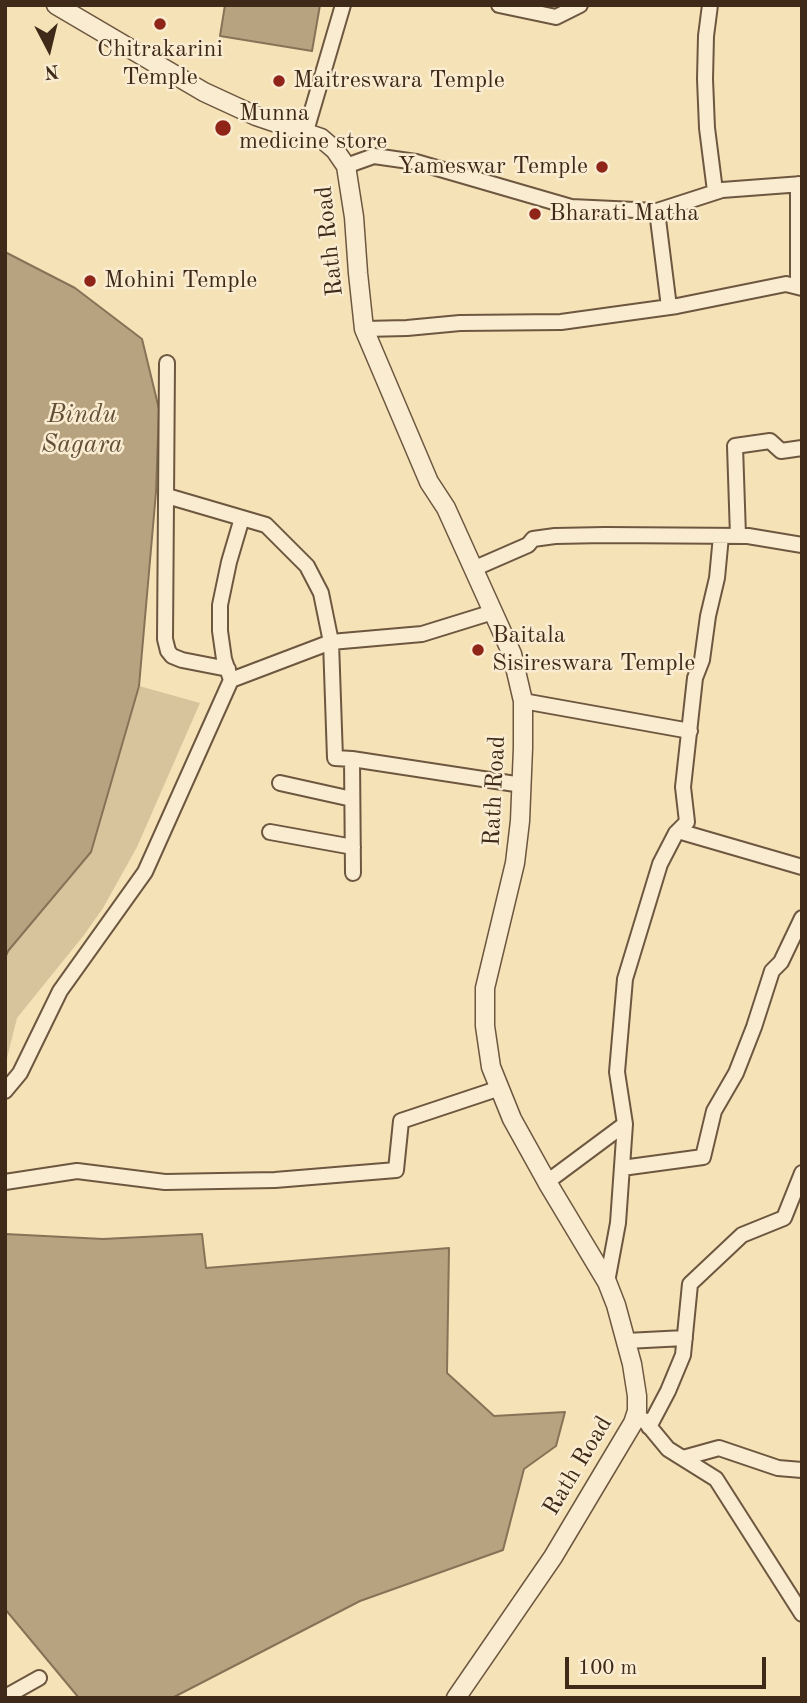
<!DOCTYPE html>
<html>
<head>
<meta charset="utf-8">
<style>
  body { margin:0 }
  #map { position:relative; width:807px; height:1703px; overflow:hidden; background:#f6e2b7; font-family:"Old Standard TT",serif }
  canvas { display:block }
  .frame { position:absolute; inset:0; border:7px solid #3f2919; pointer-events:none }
  .north { position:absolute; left:14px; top:14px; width:70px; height:70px; -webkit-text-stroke:5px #f9ecd0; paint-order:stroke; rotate:173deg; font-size:19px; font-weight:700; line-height:28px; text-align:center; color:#3f2919 }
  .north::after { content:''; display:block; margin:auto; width:24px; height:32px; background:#3f2919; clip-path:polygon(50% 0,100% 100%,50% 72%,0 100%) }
  .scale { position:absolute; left:565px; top:1657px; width:201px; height:32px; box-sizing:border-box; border:4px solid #3f2919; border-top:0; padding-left:9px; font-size:21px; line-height:24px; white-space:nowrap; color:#3f2919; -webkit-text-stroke:5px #f9ecd0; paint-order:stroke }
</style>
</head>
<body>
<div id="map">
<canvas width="807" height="1703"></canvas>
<div class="frame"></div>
<div class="north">N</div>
<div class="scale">100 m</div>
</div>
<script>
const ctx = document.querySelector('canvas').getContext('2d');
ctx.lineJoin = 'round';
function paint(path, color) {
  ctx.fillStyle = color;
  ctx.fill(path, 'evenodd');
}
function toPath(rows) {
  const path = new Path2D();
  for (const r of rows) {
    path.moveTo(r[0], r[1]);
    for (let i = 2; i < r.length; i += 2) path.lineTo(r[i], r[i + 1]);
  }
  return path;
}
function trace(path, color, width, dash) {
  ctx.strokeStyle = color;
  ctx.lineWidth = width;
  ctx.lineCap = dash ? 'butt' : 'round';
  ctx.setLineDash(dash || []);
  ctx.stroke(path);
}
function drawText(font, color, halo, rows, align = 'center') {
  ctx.font = font + ' "Old Standard TT",serif';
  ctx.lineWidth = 5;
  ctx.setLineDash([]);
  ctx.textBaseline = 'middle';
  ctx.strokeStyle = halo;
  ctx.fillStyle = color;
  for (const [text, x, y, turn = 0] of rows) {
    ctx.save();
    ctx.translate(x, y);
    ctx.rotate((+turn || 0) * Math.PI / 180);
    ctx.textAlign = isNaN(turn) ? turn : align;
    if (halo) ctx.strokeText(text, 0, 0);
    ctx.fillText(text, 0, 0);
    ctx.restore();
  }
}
paint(toPath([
  [139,686,200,703,137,847,103,908,84,935,17,1018,5,1066,5,958,8,951,91,852]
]), '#d7c39c');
const water = toPath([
  [225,5,320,5,312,51,220,36,225,5],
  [5,252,75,288,142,339,159,409,156,492,139,686,91,852,8,951,5,958,5,252],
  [5,1234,103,1239,202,1234,206,1268,449,1248,447,1373,494,1416,565,1412,556,1446,524,1469,503,1550,360,1601,172,1698,79,1698,5,1609,5,1234]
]);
paint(water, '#b8a381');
trace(water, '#887257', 2);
const minor = toPath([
  [499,5,556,17,580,5],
  [710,5,706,36,705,79,707,128,715,191],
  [306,131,343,5],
  [346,166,374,156,416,162,571,207,657,211,722,190,802,184],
  [657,211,669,307],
  [798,287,798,184],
  [364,329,407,328,460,323,561,322,677,306,786,284,802,288],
  [167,363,165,639,168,651,172,656,182,660,228,669],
  [167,496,266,525,307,566,321,593,331,642,335,758,352,759],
  [738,536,735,446,770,441,781,451,802,448],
  [473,569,528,545,533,539,555,536,605,535,748,536,802,545],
  [230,677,224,659,220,631,220,605,229,562,242,518],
  [523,701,690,731],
  [280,783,352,799],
  [678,831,802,867],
  [270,832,353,847],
  [353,873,352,759,522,785],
  [5,1091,20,1073,60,991,145,872,231,680,331,642,422,634,493,612],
  [622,1168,703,1157,714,1111,736,1073,754,1027,772,971,781,962,802,918],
  [5,1182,77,1171,165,1182,275,1180,396,1170,401,1121,494,1090,500,1092],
  [547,1182,625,1124,617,1072,625,979,660,864,676,833,687,822,683,787,695,678,702,660,708,616,717,578,721,536],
  [607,1282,618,1223,625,1124],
  [626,1341,685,1338],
  [644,1420,668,1449,716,1479,802,1614],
  [649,1427,668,1391,683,1355,690,1284,742,1235,784,1218,802,1173],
  [683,1458,719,1448,778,1468,802,1470],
  [5,1697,39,1678]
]);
const tertiary = toPath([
  [56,5,204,92,256,116,321,138,335,150,346,166,354,217,358,273,364,329,429,482,446,508,512,654,523,701,523,748,520,821,515,863,485,988,485,1026,491,1067,512,1119,547,1182,607,1282,616,1305,632,1364,637,1396,637,1411,633,1423,553,1557,456,1698]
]);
trace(minor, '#6d5740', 18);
trace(tertiary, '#6d5740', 21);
trace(minor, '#f9ecd0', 14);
trace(tertiary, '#f9ecd0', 18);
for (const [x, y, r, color] of [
  [160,24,7,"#8f2418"],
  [279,81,7,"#8f2418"],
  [223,128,9,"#8f2418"],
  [602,167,7,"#8f2418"],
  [535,214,7,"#8f2418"],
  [90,281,7,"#8f2418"],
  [478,650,7,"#8f2418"]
]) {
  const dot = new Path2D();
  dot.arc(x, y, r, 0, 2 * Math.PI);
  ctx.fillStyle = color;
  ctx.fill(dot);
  trace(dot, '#f9ecd0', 2.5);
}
drawText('24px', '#3f2919', '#f9ecd0', [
  ["Chitrakarini",160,50,"center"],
  ["Temple",160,78,"center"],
  ["Maitreswara Temple",293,81],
  ["Munna",239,114],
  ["medicine store",239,142],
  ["Yameswar Temple",588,167,"right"],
  ["Bharati Matha",549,214],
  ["Mohini Temple",104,281],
  ["Baitala",492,636],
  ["Sisireswara Temple",492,664]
], 'left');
drawText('24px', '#3f2919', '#f9ecd0', [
  ["Rath Road",330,241,-96],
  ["Rath Road",495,791,-87],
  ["Rath Road",578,1466,-59]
]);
drawText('italic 26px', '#634e38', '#f9ecd0', [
  ["Bindu",82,415],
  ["Sagara",82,445]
]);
</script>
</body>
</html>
